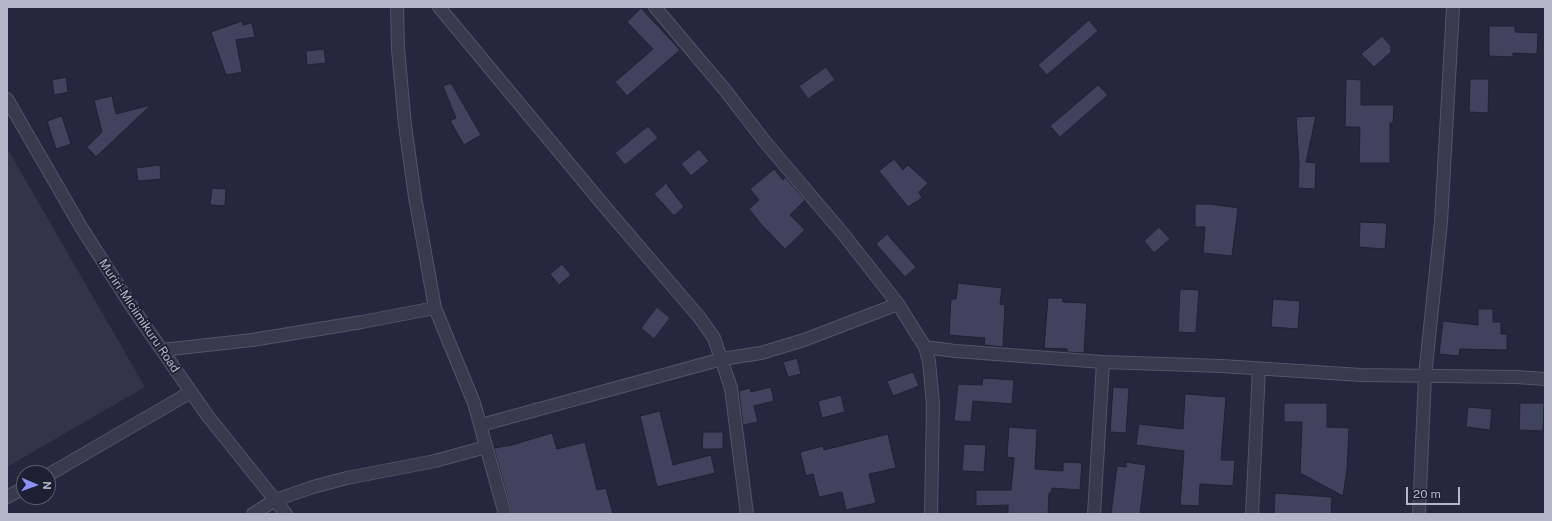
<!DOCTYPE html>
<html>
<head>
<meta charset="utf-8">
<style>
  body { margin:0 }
  #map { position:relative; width:1552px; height:521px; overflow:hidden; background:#24273d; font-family:"Public Sans",sans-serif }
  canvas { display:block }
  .frame { position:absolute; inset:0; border:8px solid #b4b5c8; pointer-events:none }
  .north { position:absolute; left:16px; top:465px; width:40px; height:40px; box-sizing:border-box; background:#1d1f32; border:1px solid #595b6e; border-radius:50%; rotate:92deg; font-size:11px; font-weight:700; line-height:16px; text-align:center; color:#b4b5c8 }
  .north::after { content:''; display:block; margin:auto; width:14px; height:18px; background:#8b92f6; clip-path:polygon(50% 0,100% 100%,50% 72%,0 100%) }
  .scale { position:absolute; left:1406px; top:487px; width:54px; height:18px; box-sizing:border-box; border:2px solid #b4b5c8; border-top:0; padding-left:5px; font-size:12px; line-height:14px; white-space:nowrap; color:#b4b5c8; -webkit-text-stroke:3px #1d1f32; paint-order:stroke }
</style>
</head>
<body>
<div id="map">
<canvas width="1552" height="521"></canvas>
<div class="frame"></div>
<div class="north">N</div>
<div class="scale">20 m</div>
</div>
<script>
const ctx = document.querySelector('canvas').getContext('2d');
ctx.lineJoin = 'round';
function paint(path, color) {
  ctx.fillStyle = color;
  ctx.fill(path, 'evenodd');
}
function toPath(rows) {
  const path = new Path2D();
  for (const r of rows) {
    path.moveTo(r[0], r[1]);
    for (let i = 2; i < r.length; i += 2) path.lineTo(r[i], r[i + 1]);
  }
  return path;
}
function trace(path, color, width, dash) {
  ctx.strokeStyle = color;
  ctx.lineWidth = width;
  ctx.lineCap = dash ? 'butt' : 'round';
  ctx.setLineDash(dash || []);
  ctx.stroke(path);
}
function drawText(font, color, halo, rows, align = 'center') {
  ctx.font = font + ' "Public Sans",sans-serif';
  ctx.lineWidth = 3.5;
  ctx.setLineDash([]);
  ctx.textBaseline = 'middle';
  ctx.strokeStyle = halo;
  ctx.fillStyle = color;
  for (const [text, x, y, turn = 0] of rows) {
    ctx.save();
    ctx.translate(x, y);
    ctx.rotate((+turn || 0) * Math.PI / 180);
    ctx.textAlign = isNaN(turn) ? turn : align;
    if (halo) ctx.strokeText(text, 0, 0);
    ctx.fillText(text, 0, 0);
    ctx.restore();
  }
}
paint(toPath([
  [7,148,145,387,7,467]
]), '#32344a');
const building = toPath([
  [641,8,680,50,627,96,615,82,653,49,627,22,641,8],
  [1089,20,1098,31,1047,75,1038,65,1089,20],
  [242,21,243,25,252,23,255,37,236,40,242,72,226,75,211,32,242,21],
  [1489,26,1515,26,1515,32,1538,33,1537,54,1513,53,1513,57,1489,56,1489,26],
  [1382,36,1391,46,1391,52,1374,67,1361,54,1382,36],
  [324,49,326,63,307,65,306,51,324,49],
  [826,67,835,80,808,99,799,86,826,67],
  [66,77,68,92,54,95,52,80,66,77],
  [1346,79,1361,80,1361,105,1394,105,1393,123,1390,123,1390,163,1359,163,1360,127,1345,127,1346,79],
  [1470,79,1489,79,1488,113,1469,112,1470,79],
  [451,83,481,135,464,145,450,121,456,118,443,86,451,83],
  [1098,85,1108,95,1060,137,1050,126,1098,85],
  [112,96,116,114,151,105,96,157,87,147,102,132,94,100,112,96],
  [62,116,71,144,56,149,47,121,62,116],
  [1316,116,1306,162,1316,163,1315,189,1298,188,1299,165,1296,117,1316,116],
  [648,126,658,138,625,165,615,153,648,126],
  [699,149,709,161,691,176,681,164,699,149],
  [894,159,903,170,908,165,928,183,919,192,922,198,908,207,879,171,894,159],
  [160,165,161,179,138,181,136,168,160,165],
  [774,169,783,180,785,177,805,200,790,215,805,230,785,249,761,224,749,209,759,200,750,189,774,169],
  [666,183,684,207,674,216,654,194,666,183],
  [212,188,226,189,225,206,210,205,212,188],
  [1195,204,1210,204,1238,208,1232,256,1203,253,1205,227,1195,227,1195,204],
  [1360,222,1387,223,1385,249,1359,247,1360,222],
  [1159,227,1170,239,1154,253,1144,241,1159,227],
  [887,234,916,267,905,277,876,244,887,234],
  [562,264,571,275,559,285,550,274,562,264],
  [958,283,1002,288,1000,304,1005,305,1003,347,984,345,985,338,949,335,951,299,956,299,958,283],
  [1180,289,1199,290,1196,333,1178,332,1180,289],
  [1048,298,1063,298,1063,302,1087,303,1084,353,1067,352,1067,349,1044,348,1048,298],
  [1273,299,1300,301,1298,329,1271,327,1273,299],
  [657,307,670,318,654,339,641,328,657,307],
  [1478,309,1493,309,1493,322,1501,322,1501,334,1507,334,1507,350,1460,349,1459,356,1439,354,1443,321,1478,325,1478,309],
  [797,358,801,374,788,377,783,362,797,358],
  [913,372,919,386,893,396,887,381,913,372],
  [983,378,1014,380,1012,404,973,401,971,422,954,421,958,384,982,385,983,378],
  [771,387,774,401,754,406,758,422,743,425,739,391,750,388,751,392,771,387],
  [1113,387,1129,388,1126,433,1110,432,1113,387],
  [1185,394,1226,397,1221,460,1235,460,1233,486,1200,484,1199,506,1180,505,1184,451,1136,445,1139,424,1183,429,1185,394],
  [841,395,845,412,822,418,818,401,841,395],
  [1284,403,1327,403,1327,427,1349,428,1347,469,1343,496,1300,473,1302,422,1284,422,1284,403],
  [1520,403,1544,403,1543,431,1519,430,1520,403],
  [1468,407,1492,409,1490,430,1466,427,1468,407],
  [660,411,673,465,711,455,715,473,657,487,640,416,660,411],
  [1009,427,1037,429,1035,469,1063,471,1063,462,1082,463,1080,490,1052,488,1051,493,1049,493,1048,514,1008,514,1008,505,976,506,976,490,1011,490,1014,458,1007,457,1009,427],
  [703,432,723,432,723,449,702,449,703,432],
  [552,433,557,449,585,442,597,490,606,488,613,514,512,514,494,448,512,445,552,433],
  [888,434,896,468,869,474,876,503,846,510,842,492,819,497,813,474,806,476,800,452,823,446,824,450,888,434],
  [964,444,986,445,984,472,962,471,964,444],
  [1126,462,1146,465,1140,514,1111,514,1117,466,1126,467,1126,462],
  [1275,493,1332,497,1331,514,1274,514,1275,493]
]);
paint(building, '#40435d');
trace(building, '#1f2134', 1);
const minor = toPath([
  [397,7,398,49,405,125,415,197,435,308,474,403,505,514],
  [439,7,605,207,700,318,714,338,731,388,747,514],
  [655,7,725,90,766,143,844,235,898,304,925,347,929,361,933,404,931,514],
  [7,99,81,227,132,307,207,415,275,500,253,514],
  [925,347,955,351,1103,362,1222,366,1361,375,1516,377,1545,379],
  [162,350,252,340,362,322,435,308],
  [481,425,722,359,761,353,804,340,898,304],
  [48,475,191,392],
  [7,497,24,488],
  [286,514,275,500,313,487,347,478,435,461,486,447],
  [1094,514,1103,362],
  [1252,514,1259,369],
  [1419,514,1425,376,1441,222,1453,7]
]);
trace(minor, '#535568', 14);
trace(minor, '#383a4d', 12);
drawText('12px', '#b4b5c8', '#1d1f32', [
  ["Muriri-Miciimikuru Road",139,316,56]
]);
</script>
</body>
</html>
